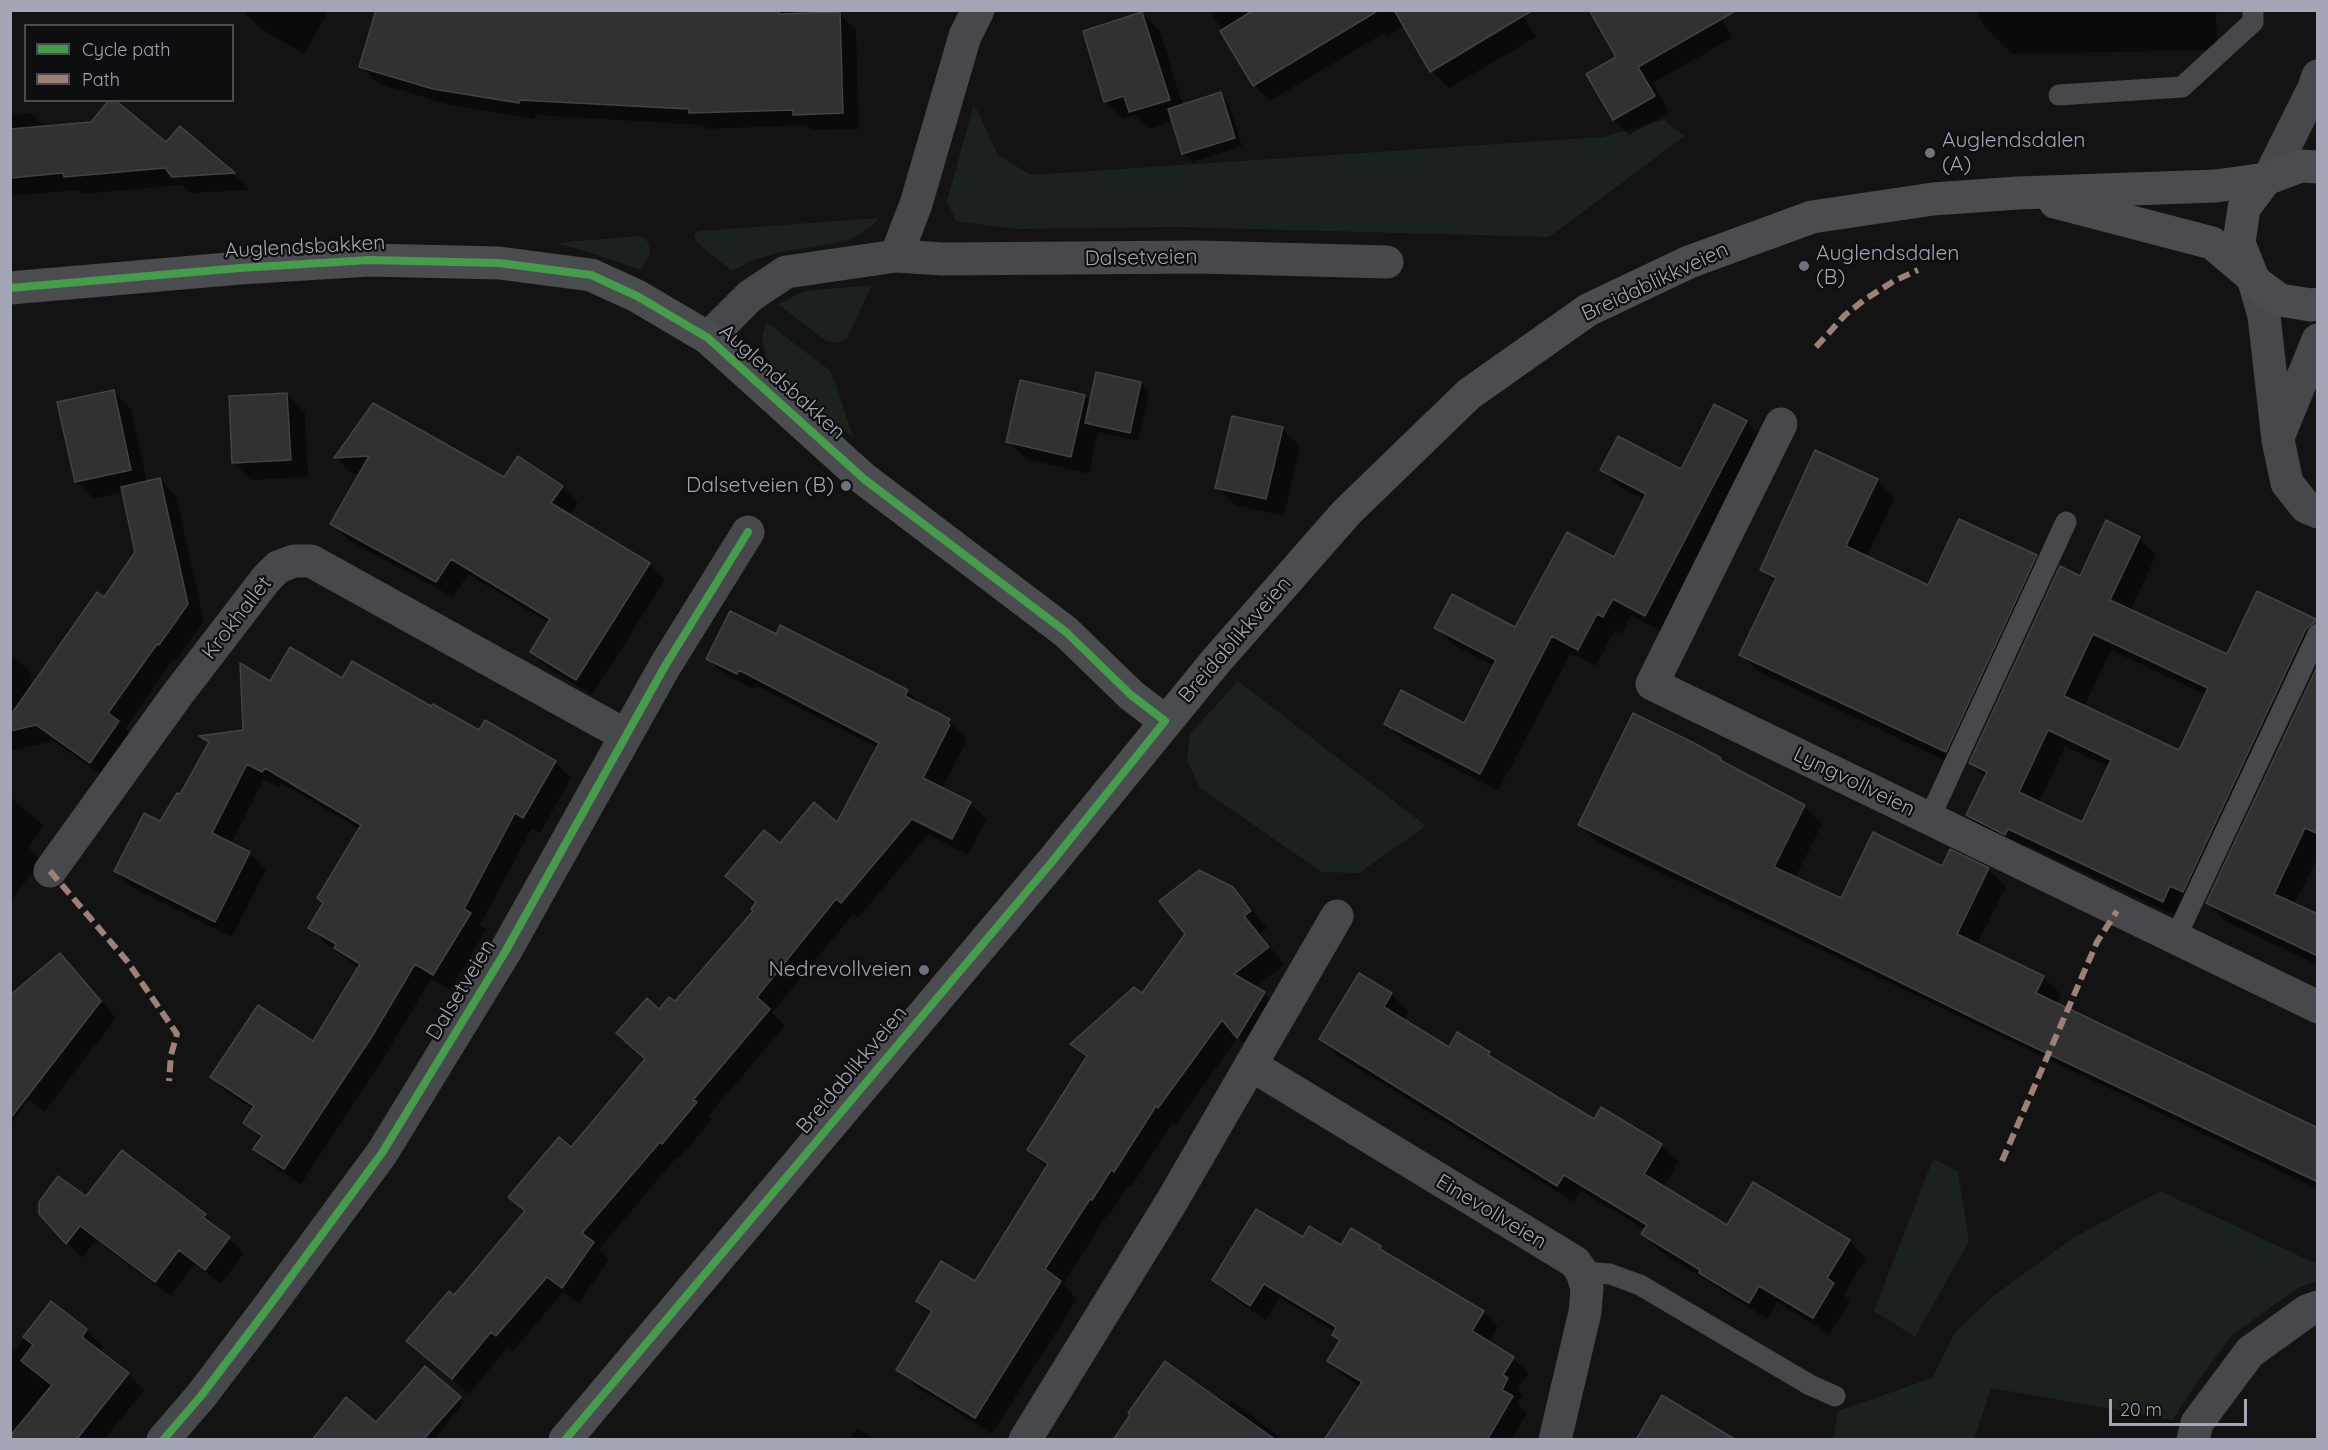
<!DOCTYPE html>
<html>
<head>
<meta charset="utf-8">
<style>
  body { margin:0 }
  #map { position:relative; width:2328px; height:1450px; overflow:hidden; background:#131313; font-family:Quicksand,sans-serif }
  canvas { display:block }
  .frame { position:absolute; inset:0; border:12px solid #a3a6b5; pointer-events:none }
  .legend { position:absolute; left:24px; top:24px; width:210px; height:78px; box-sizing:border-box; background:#0e0d0f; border:2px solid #4a4a51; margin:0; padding:8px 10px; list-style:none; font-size:18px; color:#a3a6b5 }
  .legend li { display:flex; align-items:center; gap:12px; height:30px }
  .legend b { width:30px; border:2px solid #4a4a51 }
  .scale { position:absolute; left:2109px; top:1399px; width:138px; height:27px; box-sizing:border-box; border:3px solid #a3a6b5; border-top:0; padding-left:8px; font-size:18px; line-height:21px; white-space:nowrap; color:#a3a6b5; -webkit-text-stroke:4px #0e0d0f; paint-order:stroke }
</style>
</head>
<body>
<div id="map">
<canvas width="2328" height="1450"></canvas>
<div class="frame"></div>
<ul class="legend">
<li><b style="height:8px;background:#469c4c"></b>Cycle path</li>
<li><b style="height:8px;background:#9e8076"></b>Path</li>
</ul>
<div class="scale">20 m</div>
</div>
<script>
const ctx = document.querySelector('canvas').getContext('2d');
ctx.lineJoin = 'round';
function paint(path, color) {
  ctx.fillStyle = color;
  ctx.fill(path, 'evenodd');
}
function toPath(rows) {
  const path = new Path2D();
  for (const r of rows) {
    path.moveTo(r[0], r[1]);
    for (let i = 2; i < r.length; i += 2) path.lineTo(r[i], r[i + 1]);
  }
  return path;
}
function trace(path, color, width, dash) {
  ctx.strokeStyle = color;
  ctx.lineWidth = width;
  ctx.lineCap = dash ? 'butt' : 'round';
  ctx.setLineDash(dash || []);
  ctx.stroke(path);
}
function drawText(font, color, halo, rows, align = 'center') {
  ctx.font = font + ' Quicksand,sans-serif';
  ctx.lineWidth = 4.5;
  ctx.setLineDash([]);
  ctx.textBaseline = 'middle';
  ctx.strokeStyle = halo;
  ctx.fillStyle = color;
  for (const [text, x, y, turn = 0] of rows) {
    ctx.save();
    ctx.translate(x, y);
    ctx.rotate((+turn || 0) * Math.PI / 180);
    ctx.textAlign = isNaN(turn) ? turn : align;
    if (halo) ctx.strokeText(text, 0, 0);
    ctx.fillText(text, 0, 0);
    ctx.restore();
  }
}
paint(toPath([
  [974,104,998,155,1031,175,1603,137,1664,120,1685,136,1549,237,1178,227,1016,229,956,221,947,201],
  [879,218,870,228,847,241,776,253,751,261,732,271,701,246,695,240,694,235,699,231],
  [639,236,646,239,649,245,650,254,641,270,586,251,555,243],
  [872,285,847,338,837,343,826,341,778,304,805,291],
  [766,322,828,369,835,381,853,437,810,403,774,370,766,356,762,338],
  [1238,681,1426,826,1359,873,1322,872,1200,788,1187,760,1190,734],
  [1933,1159,1958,1171,1969,1241,1915,1337,1874,1311],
  [2160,1191,2317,1264,2317,1281,2298,1288,2232,1335,2193,1388,2173,1420,1991,1388,1974,1439,1833,1439,1838,1411,1932,1378,1955,1333,1992,1297,2073,1238]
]), '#1b221d');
paint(toPath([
  [246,10,329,10,304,54,261,29,245,13],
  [378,10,793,10,794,15,840,14,856,30,859,129,811,130,806,125,707,129,703,125,535,115,535,119,450,105,377,83,361,67],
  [1210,10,1520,10,1536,37,1449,88,1432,71,1405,26,1387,37,1384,33,1270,101,1254,85],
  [1717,10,1732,38,1653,83,1669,112,1629,135,1614,119,1588,75],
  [1975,10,2216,10,2217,50,2012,54,1986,28],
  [1142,13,1160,31,1183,106,1220,94,1229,103,1242,146,1192,162,1183,153,1173,121,1148,129,1135,115,1123,119,1106,101],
  [31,113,46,128,166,144,180,128,250,190,190,193,182,185,82,194,78,190,10,196,10,115],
  [1141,383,1149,392,1138,441,1098,432,1089,474,1026,459,1008,441,1085,396,1091,402],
  [113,391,131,409,147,483,160,480,176,496,204,621,176,660,173,659,125,729,134,738,107,778,53,741,10,751,10,655,29,670,33,687,104,599,137,552,123,492,94,499,76,481],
  [287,395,305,413,308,477,251,480,233,462],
  [374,405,505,479,562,487,578,503,569,516,649,564,665,580,592,695,548,668,532,652,549,623,468,574,453,597,348,540,332,523,361,473,352,474,336,458],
  [1746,422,1764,440,1663,632,1631,616,1621,634,1615,630,1596,666,1571,653,1498,791,1403,741,1386,724,1465,725,1495,666,1454,645,1436,628,1516,629,1614,559,1645,500,1620,487,1602,469,1681,471],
  [1282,429,1300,446,1284,516,1235,505,1217,487],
  [1877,481,1895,498,1866,557,1929,587,2036,557,2053,574,1963,769,1759,672,1741,655,1775,583,1762,570],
  [2139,538,2156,555,2130,611,2228,656,2258,593,2318,622,2318,659,2180,918,2026,845,2023,851,1985,833,1968,815,1986,778,1971,763,2081,578],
  [2111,650,2206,695,2179,752,2084,707],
  [2065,746,2109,767,2083,824,2039,803],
  [776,636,907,691,924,707,949,721,965,737,963,740,966,742,942,789,970,803,986,819,968,855,928,834,858,918,853,914,772,1013,785,1026,708,1116,712,1119,679,1159,677,1157,599,1249,609,1259,579,1303,563,1292,513,1351,508,1347,469,1394,408,1341,455,1297,526,1213,510,1197,571,1149,646,1060,618,1033,675,1003,755,911,757,903,727,876,780,845,837,824,878,748,755,685,754,689,724,674,708,658],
  [2318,669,2318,856,2294,905,2318,916,2318,965,2225,921,2208,903],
  [343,680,432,709,479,732,555,762,571,778,540,833,532,828,480,925,486,930,450,990,431,979,386,1054,301,1184,271,1165,255,1148,261,1139,245,1123,253,1109,228,1093,212,1077,313,1044,359,968,326,944,310,927,325,903,360,829,281,783,279,788,264,779,231,844,249,853,266,869,232,937,132,887,116,871,160,823,180,796,210,744,202,737,245,731,271,683],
  [1720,759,1725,764,1804,806,1822,824,1795,878,1842,900,1988,869,2006,887,1977,945,2043,977,2061,994,2056,1005,2318,1129,2318,1189,1597,842,1580,824],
  [10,797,44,826,28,847,41,860,10,903],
  [1232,889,1250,906,1267,928,1260,933,1284,965,1254,988,1264,993,1281,1010,1254,1054,1238,1037,1176,1124,1173,1122,1131,1187,1128,1185,1109,1216,1107,1215,1063,1284,1077,1299,992,1434,915,1386,898,1369,932,1315,918,1301,975,1283,1047,1168,1029,1150,1087,1058,1073,1044,1142,995],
  [76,972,116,1018,44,1112,29,1100,10,1125,10,997],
  [1360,975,1392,995,1409,1012,1403,1020,1449,1049,1458,1034,1489,1054,1498,1063,1594,1121,1661,1145,1678,1162,1663,1188,1728,1227,1849,1241,1866,1258,1844,1295,1850,1301,1830,1334,1777,1302,1767,1319,1660,1251,1643,1234,1646,1230,1581,1191,1574,1202,1338,1056,1321,1039],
  [86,1198,205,1215,244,1253,221,1284,195,1264,171,1296,96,1240,82,1258,41,1213],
  [1351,1230,1380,1248,1390,1257,1483,1312,1498,1327,1488,1343,1513,1358,1528,1373,1518,1390,1523,1395,1517,1403,1527,1413,1511,1440,1437,1440,1344,1376,1329,1360,1340,1342,1334,1335,1336,1332,1279,1298,1266,1320,1229,1295,1214,1280,1304,1239,1341,1247],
  [51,1303,86,1331,102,1346,99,1351,128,1374,144,1390,104,1440,17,1440,15,1433,10,1430,10,1356],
  [447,1386,463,1403,434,1440,314,1440,376,1424],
  [1231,1401,1285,1440,1122,1440,1227,1407],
  [857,1428,876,1440,849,1440],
  [2318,1437,2318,1440,2303,1440]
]), '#0007');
const building = toPath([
  [376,10,779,10,779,14,840,12,843,113,793,115,793,110,689,113,689,109,519,100,519,103,433,89,359,67,376,10],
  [1254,10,1379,10,1253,86,1220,31,1254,10],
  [1394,10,1533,10,1430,72,1394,10],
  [1589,10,1737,10,1638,67,1655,96,1613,120,1586,74,1616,57,1589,10],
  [1142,12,1170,100,1129,112,1124,96,1104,102,1083,31,1142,12],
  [1221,92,1235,138,1182,154,1168,109,1221,92],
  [109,100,115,100,166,142,180,126,235,173,172,177,165,168,64,177,63,173,10,178,10,129,91,122,109,100],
  [1096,372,1141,382,1130,433,1085,423,1096,372],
  [1020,380,1085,395,1071,457,1006,442,1020,380],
  [114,390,131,470,75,482,57,402,114,390],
  [287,393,291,460,232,463,229,396,287,393],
  [373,403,504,477,518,456,563,486,551,503,650,563,576,680,530,652,550,619,451,559,436,582,330,524,369,456,334,458,373,403],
  [1714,404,1747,421,1645,616,1613,599,1603,617,1597,614,1578,650,1552,636,1480,774,1384,724,1401,690,1464,723,1496,660,1434,628,1452,594,1515,627,1567,532,1614,557,1646,494,1600,470,1618,436,1681,469,1714,404],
  [1232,416,1283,427,1266,499,1215,488,1232,416],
  [1815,450,1878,479,1846,546,1928,585,1959,519,2037,555,1946,752,1739,655,1776,578,1760,570,1815,450],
  [160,478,188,604,159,645,157,644,108,713,119,721,90,763,36,725,10,731,10,716,97,592,104,597,135,552,121,487,160,478],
  [2106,520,2140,537,2110,600,2227,654,2257,591,2318,620,2306,629,2183,892,2170,886,2163,902,2008,829,2005,835,1966,815,1987,772,1969,763,2060,566,2080,576,2106,520],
  [2093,634,2208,688,2179,750,2064,696,2093,634],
  [2048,730,2111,760,2082,822,2019,792,2048,730],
  [730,611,776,634,780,625,908,690,905,696,950,719,948,723,950,725,923,778,971,802,952,839,912,819,841,903,836,899,757,997,770,1009,693,1100,697,1102,662,1144,660,1142,582,1233,594,1242,562,1288,547,1277,496,1336,491,1332,452,1379,406,1341,449,1291,454,1295,525,1211,508,1197,559,1137,571,1147,645,1059,616,1033,647,998,659,1009,669,997,675,1001,753,911,751,909,756,902,725,876,764,830,780,843,814,802,837,822,879,743,739,670,737,674,706,659,730,611],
  [290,647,342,678,352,661,431,706,433,704,479,730,485,720,556,761,523,818,515,813,464,909,471,913,433,975,415,964,371,1038,284,1169,253,1149,262,1136,243,1123,254,1106,210,1077,258,1005,313,1041,360,964,334,948,336,944,308,928,323,903,317,898,361,825,265,768,262,772,247,764,212,833,250,852,215,922,114,871,144,813,160,821,177,793,180,794,209,742,199,736,243,730,240,663,270,681,290,647],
  [2318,665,2318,834,2305,828,2274,894,2318,914,2318,956,2206,903,2318,665],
  [1633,713,1694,743,1721,758,1720,760,1805,805,1774,867,1841,898,1873,832,1942,866,1950,849,1989,868,1957,934,2044,976,2036,993,2318,1128,2318,1182,2000,1031,1578,825,1633,713],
  [1199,870,1233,887,1251,911,1244,916,1269,947,1234,974,1265,992,1237,1038,1222,1020,1158,1108,1156,1106,1114,1172,1111,1170,1092,1200,1090,1199,1045,1269,1061,1281,975,1418,896,1370,932,1311,916,1301,941,1261,975,1281,1048,1164,1027,1150,1087,1056,1070,1044,1134,987,1142,993,1185,934,1159,901,1199,870],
  [60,953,101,1001,10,1119,10,995,60,953],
  [1359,973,1392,993,1384,1007,1449,1047,1457,1032,1490,1052,1488,1055,1594,1119,1601,1107,1662,1144,1644,1174,1727,1225,1753,1182,1850,1240,1827,1278,1834,1283,1813,1318,1759,1286,1749,1303,1699,1273,1700,1270,1641,1234,1647,1225,1564,1175,1557,1186,1319,1039,1359,973],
  [122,1150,206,1214,203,1217,230,1237,205,1270,179,1250,155,1282,80,1226,66,1244,39,1214,39,1202,58,1176,86,1196,122,1150],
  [1256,1209,1303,1237,1309,1226,1341,1245,1351,1228,1381,1246,1380,1249,1484,1311,1472,1331,1514,1357,1503,1375,1508,1378,1502,1390,1513,1396,1487,1440,1324,1440,1362,1382,1327,1361,1340,1340,1332,1335,1336,1327,1264,1284,1250,1306,1212,1280,1256,1209],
  [51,1301,87,1329,82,1337,129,1373,76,1440,10,1440,10,1436,52,1385,21,1361,33,1345,23,1337,51,1301],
  [1165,1361,1276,1440,1113,1440,1130,1415,1128,1413,1165,1361],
  [425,1366,461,1397,423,1440,312,1440,346,1397,376,1422,425,1366],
  [1662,1395,1736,1440,1636,1440,1662,1395]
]);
paint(building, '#313132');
trace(building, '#424247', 1.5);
trace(toPath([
  [2059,95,2182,87,2253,22,2253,10],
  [1929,819,2066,522],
  [2175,939,2318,634],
  [1582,1272,1610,1274,1640,1285,1810,1385,1835,1396]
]), '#47484c', 21);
trace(toPath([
  [2270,176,2313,90,2318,76],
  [896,256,943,259,1199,257,1387,262],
  [2254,281,2264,316,2278,440,2287,483,2306,507,2318,512],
  [708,338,750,296,786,272,896,256,916,204,965,36,978,10],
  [1781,424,1652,684,2318,1007],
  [2279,435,2318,340],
  [50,871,177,695,266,579,278,567,294,561,311,561,625,735],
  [1251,1065,1575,1262,1582,1272,1587,1288,1585,1312,1555,1440],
  [163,1440,201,1396,267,1309,382,1153,505,952,665,666,748,532],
  [1025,1440,1172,1201,1337,916],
  [2193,1440,2197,1423,2250,1352,2307,1311,2318,1307]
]), '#47484c', 33);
trace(toPath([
  [2318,167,2300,166,2266,179,2244,208,2239,243,2254,281,2280,300,2311,305,2318,304],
  [2055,202,2212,243,2251,276],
  [10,288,240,268,369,260,499,263,591,275,637,296,708,338,864,479,1066,632,1131,695,1165,721],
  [565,1440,1051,863,1216,661,1347,512,1469,394,1588,310,1689,262,1812,217,1933,199,2018,193,2216,186,2266,179]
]), '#4b4c50', 33);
trace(toPath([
  [1816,347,1845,315,1864,300,1894,281,1918,270],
  [50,871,127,961,177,1034,171,1055,169,1081],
  [2002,1161,2097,942,2117,911]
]), '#9e8076', 6, [12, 6]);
trace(toPath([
  [10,288,240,268,369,260,499,263,591,275,637,296,708,338,864,479,1066,632,1131,695,1165,721,1051,863,565,1440],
  [163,1440,201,1396,267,1309,382,1153,505,952,665,666,748,532]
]), '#469c4c', 8);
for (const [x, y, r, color] of [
  [1930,153,6,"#71737c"],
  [1804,266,6,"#71737c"],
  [846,486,6,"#71737c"],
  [924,970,6,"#71737c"]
]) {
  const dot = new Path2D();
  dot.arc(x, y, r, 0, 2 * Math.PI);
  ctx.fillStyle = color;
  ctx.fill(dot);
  trace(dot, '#0e0d0f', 2);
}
drawText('21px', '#a3a6b5', '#0e0d0f', [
  ["Auglendsdalen",1942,141],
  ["(A)",1942,165],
  ["Auglendsdalen",1816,254],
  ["(B)",1816,278],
  ["Dalsetveien (B)",834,486,"right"],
  ["Nedrevollveien",912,970,"right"]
], 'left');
drawText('21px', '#a3a6b5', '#0e0d0f', [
  ["Auglendsbakken",305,247,-3],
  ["Dalsetveien",1141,258,-1],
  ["Breidablikkveien",1655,282,-25],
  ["Auglendsbakken",782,382,42],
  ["Krokhallet",237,618,-52],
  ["Breidablikkveien",1235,640,-49],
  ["Lyngvollveien",1854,782,26],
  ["Dalsetveien",461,990,-59],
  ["Breidablikkveien",852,1070,-50],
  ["Einevollveien",1491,1212,31]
]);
</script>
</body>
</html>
